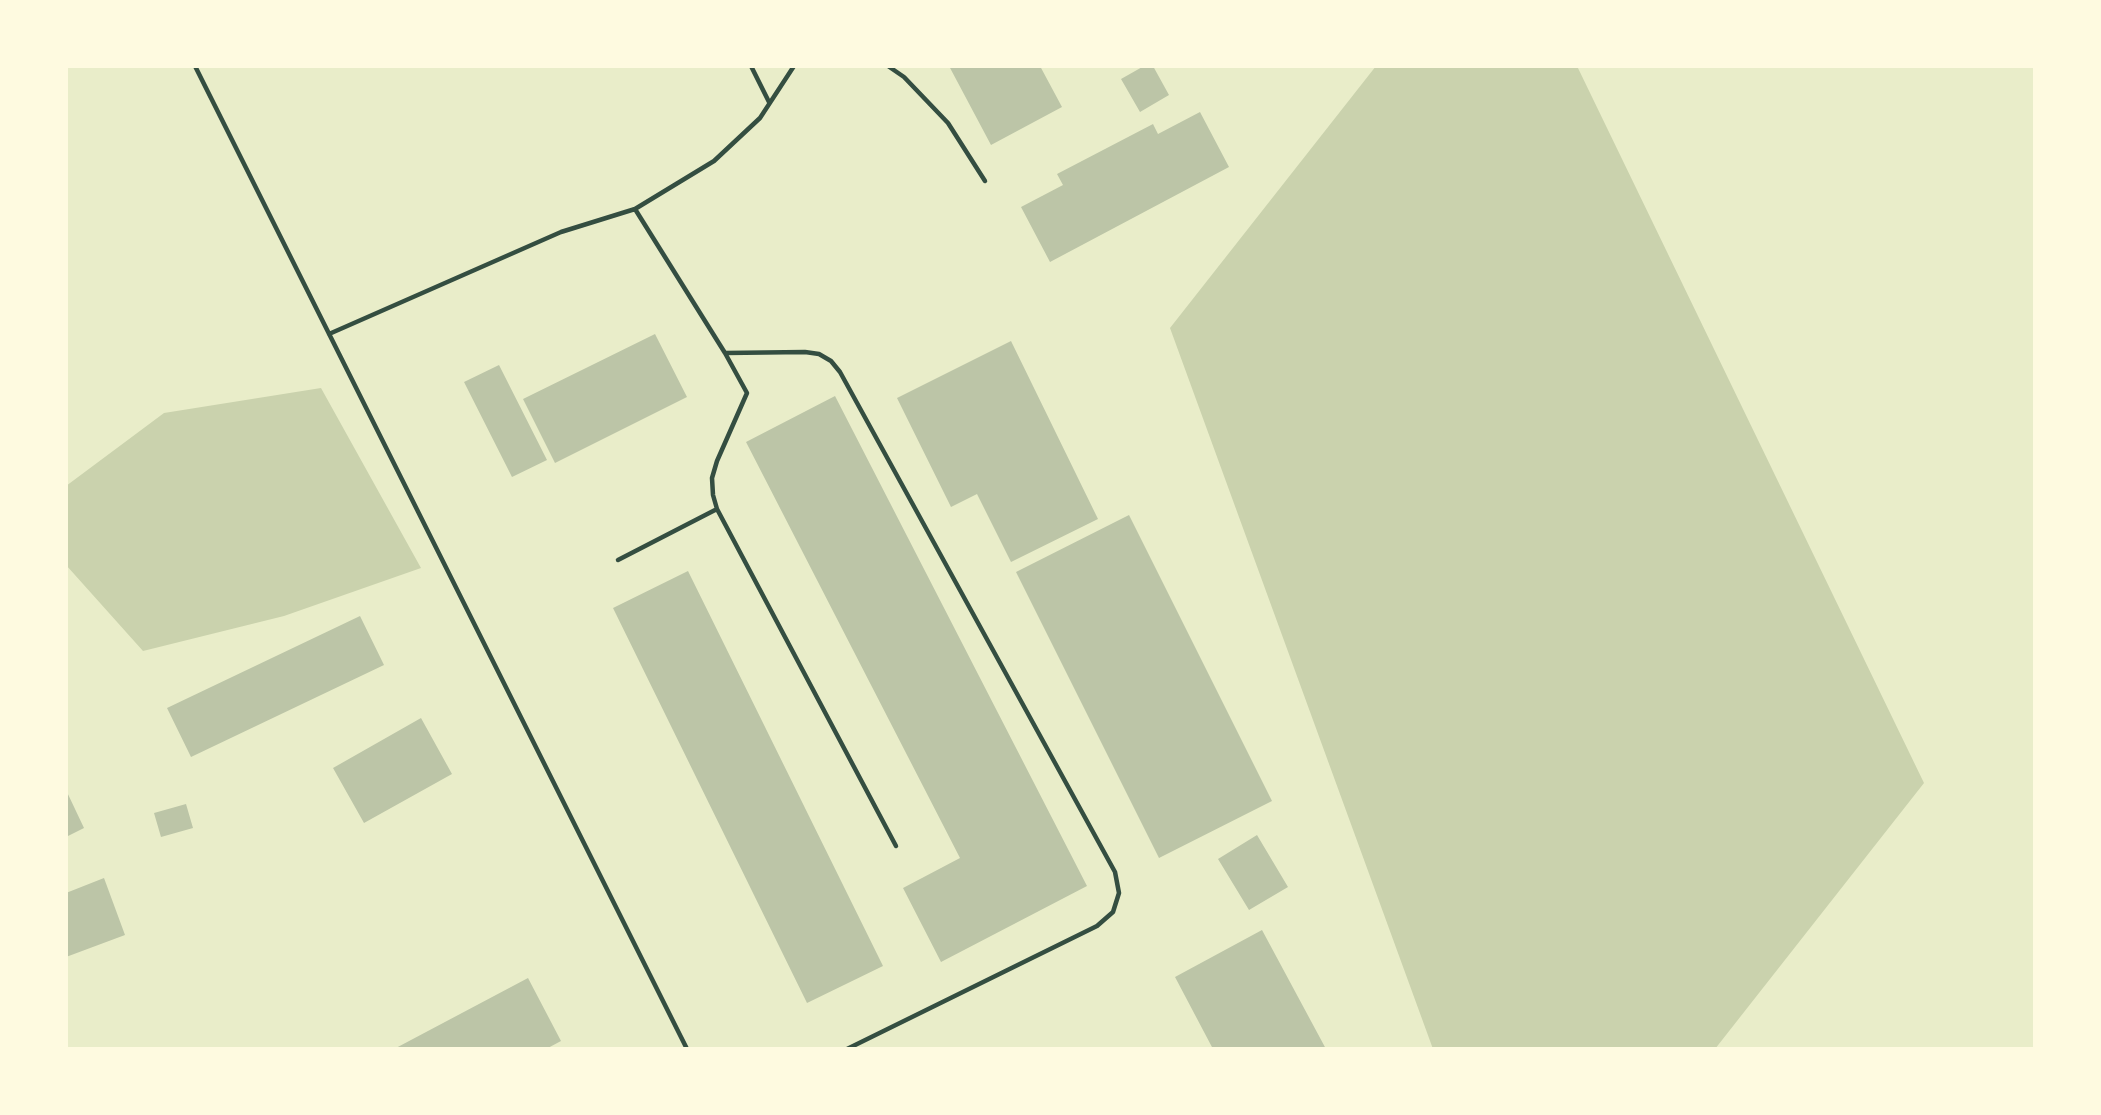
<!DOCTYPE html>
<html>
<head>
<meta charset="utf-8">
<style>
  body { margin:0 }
  #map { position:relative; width:2101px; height:1115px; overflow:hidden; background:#e9edc9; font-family:"Nunito Sans",sans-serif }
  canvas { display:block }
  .frame { position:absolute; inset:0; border:68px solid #fefae0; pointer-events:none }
</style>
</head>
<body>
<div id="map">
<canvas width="2101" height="1115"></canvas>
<div class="frame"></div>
</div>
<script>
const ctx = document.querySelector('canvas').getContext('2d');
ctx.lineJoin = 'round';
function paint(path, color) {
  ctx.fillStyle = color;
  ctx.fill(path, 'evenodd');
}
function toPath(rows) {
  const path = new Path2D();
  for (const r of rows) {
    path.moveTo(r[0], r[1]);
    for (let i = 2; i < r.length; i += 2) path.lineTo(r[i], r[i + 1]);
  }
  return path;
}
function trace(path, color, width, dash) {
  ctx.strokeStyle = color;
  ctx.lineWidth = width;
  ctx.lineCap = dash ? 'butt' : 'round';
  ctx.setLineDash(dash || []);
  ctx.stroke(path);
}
paint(toPath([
  [1376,66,1577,66,1924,783,1715,1049,1433,1049,1170,328],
  [321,388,421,568,284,616,143,651,66,565,66,486,164,413]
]), '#cad2ad');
paint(toPath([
  [949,66,1040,66,1062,107,991,145],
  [1144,66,1153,66,1169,95,1140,112,1121,79],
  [1200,112,1229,167,1050,262,1021,207,1063,185,1057,174,1153,124,1158,134],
  [655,334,687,397,555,463,523,399],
  [1011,341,1098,519,1011,562,977,494,951,507,897,398],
  [499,365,547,460,512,477,464,382],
  [835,396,1087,886,941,962,903,888,960,858,746,442],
  [1129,515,1272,801,1159,858,1016,572],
  [688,571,883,966,807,1003,613,608],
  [360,616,384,665,191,757,167,708],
  [421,718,452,774,364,823,333,768],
  [66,790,84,828,66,837],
  [186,804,193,828,161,837,154,813],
  [1257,835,1288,887,1249,910,1218,859],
  [104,878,125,935,66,957,66,893],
  [1262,930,1326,1049,1213,1049,1175,977],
  [528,978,561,1041,546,1049,394,1049]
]), '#bcc5a7');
trace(toPath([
  [195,66,687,1049],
  [751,66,769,102],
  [888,66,904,77,948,123,985,181],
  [635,209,725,353,805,352,819,354,831,361,840,372,1115,872,1119,893,1113,912,1097,926,847,1049],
  [329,334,561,232,635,209,714,161,760,118,794,66],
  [725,353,747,393,717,461,712,478,713,495,717,509,896,846],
  [618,560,717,509]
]), '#344e41', 4.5);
</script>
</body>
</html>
